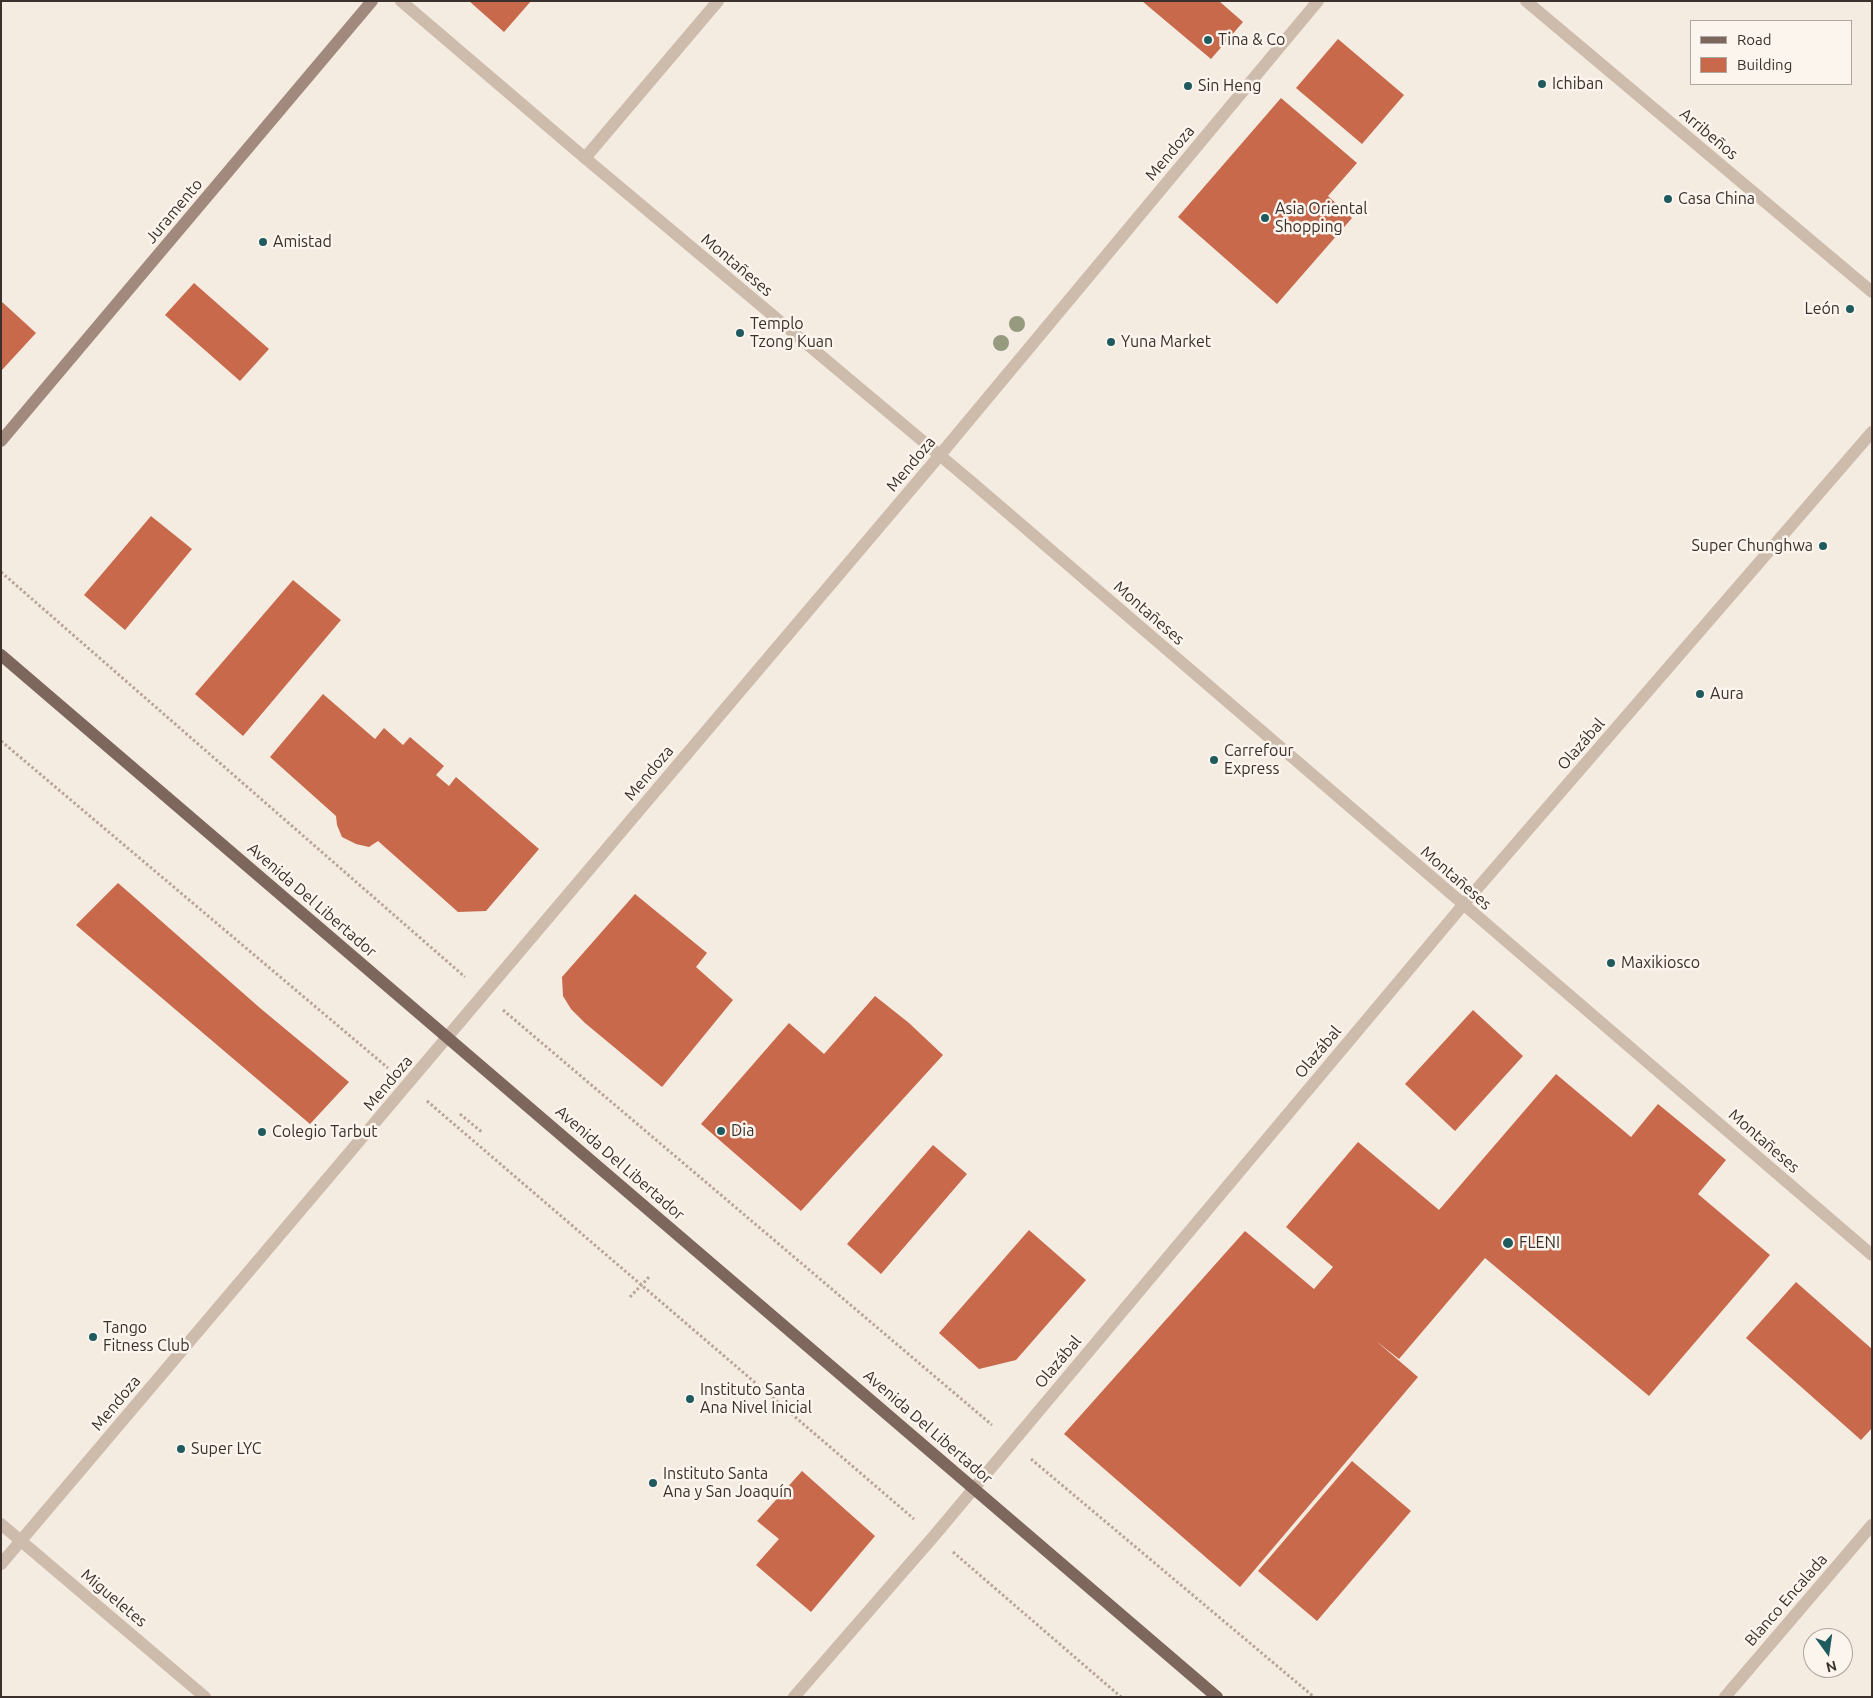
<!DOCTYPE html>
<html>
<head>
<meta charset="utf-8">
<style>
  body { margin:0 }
  #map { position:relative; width:1873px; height:1698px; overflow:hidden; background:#f4ebe1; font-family:Ubuntu,sans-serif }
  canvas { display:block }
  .frame { position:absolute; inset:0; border:2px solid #3b302b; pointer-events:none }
  .legend { position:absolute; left:1690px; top:20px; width:162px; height:65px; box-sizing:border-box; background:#fbf5ee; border:1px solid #aea6a0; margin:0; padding:6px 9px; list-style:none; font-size:15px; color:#3b302b }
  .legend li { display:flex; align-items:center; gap:10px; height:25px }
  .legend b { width:25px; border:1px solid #aea6a0 }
  .north { position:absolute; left:1803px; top:1628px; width:50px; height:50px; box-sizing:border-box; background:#fbf5ee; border:1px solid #aea6a0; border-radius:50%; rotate:166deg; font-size:14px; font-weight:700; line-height:20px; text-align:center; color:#3b302b }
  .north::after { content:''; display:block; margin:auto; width:18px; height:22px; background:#1f5a5e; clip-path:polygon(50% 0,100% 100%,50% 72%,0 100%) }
</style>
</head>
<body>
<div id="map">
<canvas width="1873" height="1698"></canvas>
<div class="frame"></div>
<ul class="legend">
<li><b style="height:6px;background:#7d675c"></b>Road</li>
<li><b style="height:14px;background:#c8694b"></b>Building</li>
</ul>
<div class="north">N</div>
</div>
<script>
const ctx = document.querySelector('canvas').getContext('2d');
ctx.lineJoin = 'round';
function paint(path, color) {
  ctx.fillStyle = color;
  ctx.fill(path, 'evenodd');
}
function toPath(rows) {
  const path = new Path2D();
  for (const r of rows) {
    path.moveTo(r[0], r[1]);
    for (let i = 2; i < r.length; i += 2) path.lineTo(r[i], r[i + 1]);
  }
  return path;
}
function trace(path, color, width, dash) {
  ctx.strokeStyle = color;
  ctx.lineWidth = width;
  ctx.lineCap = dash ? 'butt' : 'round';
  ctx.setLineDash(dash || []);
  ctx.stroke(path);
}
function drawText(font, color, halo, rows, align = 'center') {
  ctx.font = font + ' Ubuntu,sans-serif';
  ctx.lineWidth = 5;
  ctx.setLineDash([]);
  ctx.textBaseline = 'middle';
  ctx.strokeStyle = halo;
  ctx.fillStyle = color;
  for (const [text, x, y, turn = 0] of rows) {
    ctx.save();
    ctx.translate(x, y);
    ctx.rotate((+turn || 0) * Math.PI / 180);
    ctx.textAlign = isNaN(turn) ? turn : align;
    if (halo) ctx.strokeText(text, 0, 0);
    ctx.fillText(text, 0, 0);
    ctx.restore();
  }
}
paint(toPath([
  [469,1,531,1,504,32],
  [1142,1,1219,1,1243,22,1211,59],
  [1338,39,1404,95,1362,144,1296,88],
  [1281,98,1357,163,1328,196,1352,218,1277,304,1178,217],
  [194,283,269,349,240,381,165,315],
  [1,301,36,333,1,371],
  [151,516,192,549,125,630,84,595],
  [293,580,341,620,243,736,195,694],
  [323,694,375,739,384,728,403,745,410,737,444,766,436,775,449,786,456,777,539,849,486,911,458,912,378,841,369,847,356,844,342,837,337,825,336,816,270,757],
  [118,883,260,1008,349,1082,310,1124,76,925],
  [635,894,707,953,696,967,733,1000,662,1087,585,1023,571,1009,563,996,562,977],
  [875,996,909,1023,943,1055,801,1211,701,1124,789,1023,824,1054],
  [1473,1010,1523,1056,1455,1131,1405,1084],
  [1556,1074,1631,1137,1658,1104,1726,1160,1698,1194,1770,1255,1649,1396,1485,1258,1399,1359,1376,1341,1418,1377,1240,1587,1064,1434,1245,1231,1314,1289,1333,1267,1286,1227,1358,1142,1439,1210],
  [933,1145,967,1174,881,1274,847,1244],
  [1029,1230,1086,1280,1016,1360,979,1369,939,1333],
  [1796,1282,1872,1349,1872,1428,1861,1440,1746,1338],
  [1352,1461,1411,1511,1317,1621,1258,1571],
  [802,1471,875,1536,811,1612,756,1565,779,1539,757,1521]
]), '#c8694b');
trace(toPath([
  [1,572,465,977],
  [1,741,388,1068],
  [503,1010,992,1425],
  [427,1101,914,1519],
  [460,1114,483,1133],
  [630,1297,649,1277],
  [1031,1459,1314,1697],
  [953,1552,1121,1697]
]), '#b9a596', 3, [2.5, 2.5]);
trace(toPath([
  [585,158,718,1]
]), '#cdbbac', 12);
trace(toPath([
  [401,1,585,158,974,484,1872,1255],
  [1526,1,1872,292],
  [1,1524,205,1697],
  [1,1564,940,455,1318,1],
  [794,1697,934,1536,1463,905,1872,432],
  [1725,1697,1872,1525]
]), '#cdbbac', 12);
trace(toPath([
  [1,441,372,1]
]), '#a18a7d', 12);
trace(toPath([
  [1,655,1217,1697]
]), '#7d675c', 12);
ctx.fillStyle = '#969b7f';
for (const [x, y] of [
  [1017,324],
  [1001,343]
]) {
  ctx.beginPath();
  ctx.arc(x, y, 8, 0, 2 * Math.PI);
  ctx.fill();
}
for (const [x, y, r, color] of [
  [1208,40,5,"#1f5a5e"],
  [1542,84,5,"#1f5a5e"],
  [1188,86,5,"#1f5a5e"],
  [1668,199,5,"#1f5a5e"],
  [1265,218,5,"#1f5a5e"],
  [263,242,5,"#1f5a5e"],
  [1850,309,5,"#1f5a5e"],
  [740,333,5,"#1f5a5e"],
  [1111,342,5,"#1f5a5e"],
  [1823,546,5,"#1f5a5e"],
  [1700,694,5,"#1f5a5e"],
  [1214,760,5,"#1f5a5e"],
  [1611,963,5,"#1f5a5e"],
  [721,1131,5,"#1f5a5e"],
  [262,1132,5,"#1f5a5e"],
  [1508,1243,6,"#1f5a5e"],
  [93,1337,5,"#1f5a5e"],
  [690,1399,5,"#1f5a5e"],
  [181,1449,5,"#1f5a5e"],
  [653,1483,5,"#1f5a5e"]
]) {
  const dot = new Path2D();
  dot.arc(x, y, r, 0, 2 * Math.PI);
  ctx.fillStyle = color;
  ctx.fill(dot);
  trace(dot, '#fbf5ee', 2);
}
drawText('16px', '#3b302b', '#fbf5ee', [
  ["Tina & Co",1218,40],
  ["Ichiban",1552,84],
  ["Sin Heng",1198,86],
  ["Casa China",1678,199],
  ["Asia Oriental",1275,209],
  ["Shopping",1275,227],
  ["Amistad",273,242],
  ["León",1840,309,"right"],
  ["Templo",750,324],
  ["Tzong Kuan",750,342],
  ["Yuna Market",1121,342],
  ["Super Chunghwa",1813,546,"right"],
  ["Aura",1710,694],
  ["Carrefour",1224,751],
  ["Express",1224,769],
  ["Maxikiosco",1621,963],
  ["Dia",731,1131],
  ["Colegio Tarbut",272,1132],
  ["FLENI",1519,1243],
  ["Tango",103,1328],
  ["Fitness Club",103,1346],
  ["Instituto Santa",700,1390],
  ["Ana Nivel Inicial",700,1408],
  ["Super LYC",191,1449],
  ["Instituto Santa",663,1474],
  ["Ana y San Joaquín",663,1492]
], 'left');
drawText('16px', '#3b302b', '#fbf5ee', [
  ["Arribeños",1709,134,40],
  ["Mendoza",1170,153,-50],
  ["Juramento",174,211,-50],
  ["Montañeses",737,265,40],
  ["Mendoza",911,464,-50],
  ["Montañeses",1149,613,41],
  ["Olazábal",1581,744,-49],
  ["Mendoza",649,773,-50],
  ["Montañeses",1456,878,41],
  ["Avenida Del Libertador",312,900,41],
  ["Olazábal",1318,1052,-50],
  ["Mendoza",388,1083,-50],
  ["Montañeses",1764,1141,41],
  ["Avenida Del Libertador",620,1163,41],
  ["Olazábal",1058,1362,-50],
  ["Mendoza",116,1403,-50],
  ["Avenida Del Libertador",928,1427,41],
  ["Migueletes",114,1598,40],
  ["Blanco Encalada",1786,1600,-49]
]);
</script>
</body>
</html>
